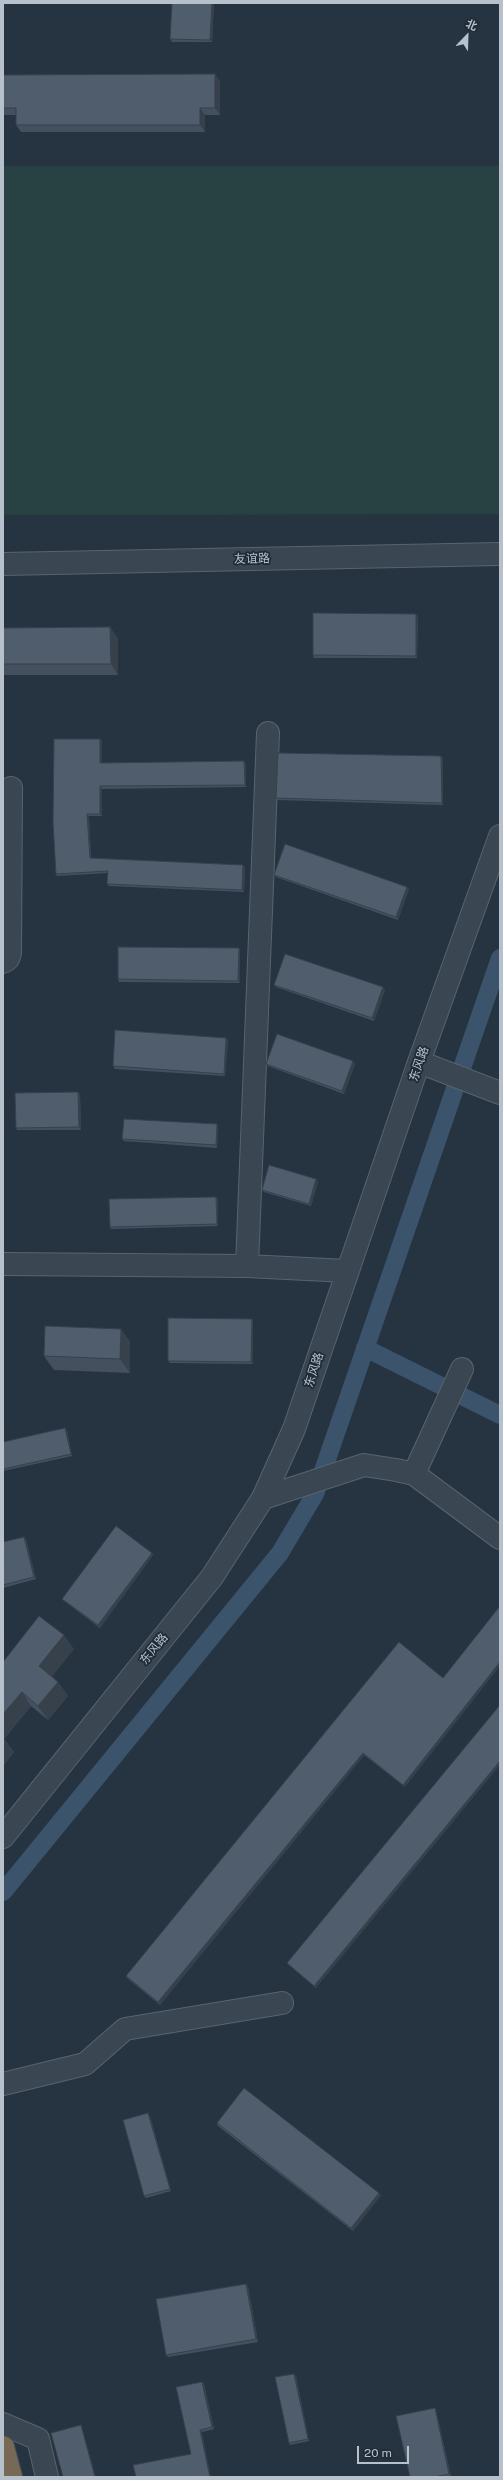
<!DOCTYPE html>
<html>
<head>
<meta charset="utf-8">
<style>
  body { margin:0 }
  #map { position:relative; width:503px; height:2480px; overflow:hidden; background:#263442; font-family:"Public Sans","Noto Sans SC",sans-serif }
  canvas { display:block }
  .frame { position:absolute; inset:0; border:4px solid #b7c1cc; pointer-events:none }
  .north { position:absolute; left:447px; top:16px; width:40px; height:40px; -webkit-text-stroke:3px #1f2b37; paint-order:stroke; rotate:23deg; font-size:11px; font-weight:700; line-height:16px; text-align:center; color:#b7c1cc }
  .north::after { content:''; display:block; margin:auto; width:14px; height:18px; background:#b7c1cc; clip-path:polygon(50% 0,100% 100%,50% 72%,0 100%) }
  .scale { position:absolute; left:357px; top:2446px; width:52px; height:18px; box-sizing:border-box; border:2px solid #b7c1cc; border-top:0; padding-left:5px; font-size:12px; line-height:14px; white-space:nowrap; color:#b7c1cc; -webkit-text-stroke:3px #1f2b37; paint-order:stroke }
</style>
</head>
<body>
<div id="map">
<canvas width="503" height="2480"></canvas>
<div class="frame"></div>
<div class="north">北</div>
<div class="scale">20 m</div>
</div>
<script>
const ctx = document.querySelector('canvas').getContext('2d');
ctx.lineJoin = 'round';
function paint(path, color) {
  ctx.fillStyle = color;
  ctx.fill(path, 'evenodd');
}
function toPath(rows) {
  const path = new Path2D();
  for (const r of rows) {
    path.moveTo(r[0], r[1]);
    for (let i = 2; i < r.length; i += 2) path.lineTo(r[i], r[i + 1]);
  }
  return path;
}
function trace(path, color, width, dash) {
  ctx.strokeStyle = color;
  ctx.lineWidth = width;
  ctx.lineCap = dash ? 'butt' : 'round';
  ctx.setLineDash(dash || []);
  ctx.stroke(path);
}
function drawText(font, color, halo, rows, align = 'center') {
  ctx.font = font + ' "Public Sans","Noto Sans SC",sans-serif';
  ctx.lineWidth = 3.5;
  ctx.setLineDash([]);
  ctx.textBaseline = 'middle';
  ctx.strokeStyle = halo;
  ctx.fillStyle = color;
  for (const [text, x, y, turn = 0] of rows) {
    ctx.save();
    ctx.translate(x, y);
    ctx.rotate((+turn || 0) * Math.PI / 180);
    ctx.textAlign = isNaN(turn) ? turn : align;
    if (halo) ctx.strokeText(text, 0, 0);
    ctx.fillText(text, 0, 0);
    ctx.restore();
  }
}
paint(toPath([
  [3,166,500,166,500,514,3,515]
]), '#284243');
trace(toPath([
  [365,1348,500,1415],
  [3,1892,280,1553,315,1494,500,958]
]), '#3b536b', 18);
const minor = toPath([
  [3,564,500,554],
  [3,962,8,959,10,953,11,788],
  [419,1062,500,1093],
  [3,1264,247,1266,347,1271],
  [247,1266,268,733],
  [414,1474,462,1369],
  [263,1498,364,1465,396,1470,414,1474,500,1538],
  [3,1837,212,1577,263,1498,294,1429,419,1062,500,836],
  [3,2084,85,2064,125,2029,282,2003],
  [3,2424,38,2439,47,2477]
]);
const highway = toPath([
  [3,2447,11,2477]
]);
trace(minor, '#58646f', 24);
trace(highway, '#45515c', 24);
trace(minor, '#3a4652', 22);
trace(highway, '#786957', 22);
paint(toPath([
  [214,3,212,42,172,42,170,39],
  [3,75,220,81,220,115,205,115,205,132,21,132,16,125,16,115,3,115],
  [418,616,417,658,314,658,313,655],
  [3,628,118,638,118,675,3,675],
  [100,739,102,741,102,763,246,764,246,787,102,789,102,816,89,816,91,858,245,867,244,892,109,886,107,884,108,873,57,876,56,874],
  [443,758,443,805,278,800,276,798],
  [274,875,409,889,398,920,276,877],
  [239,948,240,950,240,983,119,982,118,979],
  [274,985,385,990,374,1021,276,987],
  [228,1040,225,1076,115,1069,113,1066],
  [266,1064,355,1064,344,1094,268,1066],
  [80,1094,81,1130,17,1130,16,1128],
  [218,1127,217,1148,124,1141,122,1139],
  [316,1179,318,1182,311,1206,264,1192,262,1190],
  [218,1199,218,1226,111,1229,110,1227],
  [252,1319,253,1321,253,1364,170,1363,168,1361],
  [121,1329,130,1342,130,1373,54,1370,44,1356],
  [65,1428,67,1431,72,1456,3,1471,3,1442],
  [26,1539,36,1579,3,1588,3,1542],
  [152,1553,153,1555,100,1628,64,1601,62,1599],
  [399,1642,405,1787,364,1755,160,2005,127,1978,126,1976],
  [74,1649,52,1676,58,1682,68,1696,48,1720,31,1706,4,1739,14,1752,3,1766,3,1662],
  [500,1705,316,1988,289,1965,287,1963],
  [150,2116,171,2191,146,2198,144,2196],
  [217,2123,381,2195,353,2231,218,2126],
  [248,2286,258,2342,168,2357,166,2355],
  [296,2376,309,2441,290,2445,289,2443],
  [202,2382,204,2384,214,2429,202,2432,191,2454],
  [435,2408,436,2410,451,2476,446,2477,410,2477]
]), '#44505e');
paint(toPath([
  [212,3,214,3,212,42,210,40],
  [215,74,220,81,220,115,215,108],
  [200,108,205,115,205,132,200,125],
  [416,614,418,616,417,658,416,656],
  [110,627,118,638,118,675,111,664],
  [100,739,102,741,102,765,100,763],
  [441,756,443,758,443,805,442,803],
  [244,761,246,764,246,787,245,785],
  [100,786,102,789,102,816,100,814],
  [87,814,89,816,91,860,90,858],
  [243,865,245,867,244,892,242,890],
  [407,887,409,889,398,920,396,917],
  [239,948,240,950,240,983,238,981],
  [383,987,385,990,374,1021,372,1018],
  [226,1038,228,1040,225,1076,224,1074],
  [353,1061,355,1064,344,1094,342,1091],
  [78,1092,80,1094,81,1130,79,1127],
  [217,1124,218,1127,217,1148,216,1145],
  [316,1179,318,1182,311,1206,309,1204],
  [216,1197,218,1199,218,1226,217,1224],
  [252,1319,253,1321,253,1364,251,1362],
  [121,1329,130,1342,130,1373,120,1359],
  [3,1343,4,1344,3,1368],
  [65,1428,67,1431,72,1456,71,1454],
  [24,1537,26,1539,36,1579,34,1577],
  [152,1553,153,1555,100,1628,98,1625],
  [64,1635,74,1649,49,1680,39,1666],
  [500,1662,500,1666,405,1787,403,1785],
  [58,1682,68,1696,48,1720,38,1706],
  [22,1692,31,1706,4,1739,14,1752,3,1766,3,1714],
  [363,1753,364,1755,160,2005,158,2002],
  [500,1761,500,1765,316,1988,314,1986],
  [148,2113,150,2116,171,2191,170,2189],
  [379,2193,381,2195,353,2231,351,2228],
  [246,2284,248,2286,258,2342,256,2339],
  [294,2374,296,2376,309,2441,308,2439],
  [202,2382,204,2384,214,2429,212,2427],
  [435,2408,436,2410,451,2476,449,2474],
  [81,2425,82,2428,96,2477,95,2477],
  [200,2430,202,2432,211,2477,210,2477]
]), '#37414c');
const building = toPath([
  [172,3,212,3,210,40,170,39,172,3],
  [215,74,215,108,200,108,200,125,16,125,16,108,3,108,3,75,215,74],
  [313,613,416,614,416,656,313,655,313,613],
  [110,627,111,664,3,664,3,628,110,627],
  [54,739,100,739,100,763,244,761,245,785,100,786,100,814,87,814,90,858,243,865,242,890,107,884,108,871,56,874,53,822,54,739],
  [278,753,441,756,442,803,276,798,278,753],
  [285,844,407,887,396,917,274,875,285,844],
  [118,947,239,948,238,981,118,979,118,947],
  [285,954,383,987,372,1018,274,985,285,954],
  [115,1030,226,1038,224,1074,113,1066,115,1030],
  [277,1034,353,1061,342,1091,266,1064,277,1034],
  [78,1092,79,1127,16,1128,15,1093,78,1092],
  [124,1119,217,1124,216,1145,122,1139,124,1119],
  [269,1165,316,1179,309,1204,262,1190,269,1165],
  [216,1197,217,1224,110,1227,109,1199,216,1197],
  [168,1318,252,1319,251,1362,168,1361,168,1318],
  [45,1326,121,1329,120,1359,44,1356,45,1326],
  [65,1428,71,1454,3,1469,3,1442,65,1428],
  [116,1526,152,1553,98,1625,62,1599,116,1526],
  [24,1537,34,1577,3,1585,3,1542,24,1537],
  [500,1606,500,1662,403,1785,363,1753,158,2002,126,1976,399,1642,443,1678,500,1606],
  [39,1616,64,1635,39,1666,58,1682,38,1706,22,1692,3,1714,3,1662,39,1616],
  [500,1705,500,1761,314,1986,287,1963,500,1705],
  [244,2088,379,2193,351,2228,217,2123,244,2088],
  [148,2113,170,2189,144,2196,123,2120,148,2113],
  [246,2284,256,2339,166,2355,156,2299,246,2284],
  [294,2374,308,2439,289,2443,275,2377,294,2374],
  [202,2382,212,2427,200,2430,210,2477,136,2477,133,2465,191,2454,176,2387,202,2382],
  [435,2408,449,2474,434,2477,410,2477,396,2416,435,2408],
  [81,2425,95,2477,63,2477,51,2433,81,2425]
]);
paint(building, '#4f5d6d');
trace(building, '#37414c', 1);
drawText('12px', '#b7c1cc', '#1f2b37', [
  ["友谊路",252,559,-1],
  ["东风路",419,1064,-71],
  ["东风路",314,1370,-72],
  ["东风路",154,1649,-51]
]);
</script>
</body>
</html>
